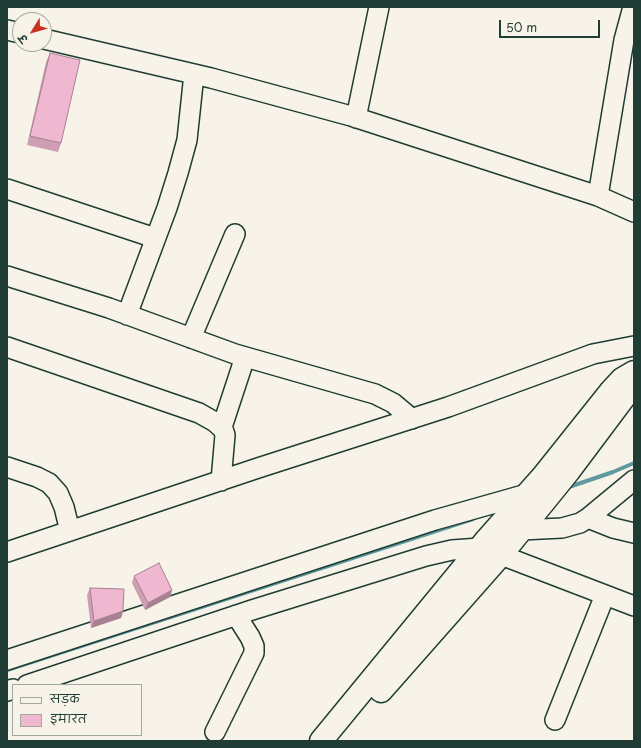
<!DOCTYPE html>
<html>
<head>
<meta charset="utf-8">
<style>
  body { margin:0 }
  #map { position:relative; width:641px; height:748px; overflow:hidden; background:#f7f3e8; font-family:"Playpen Sans","Playpen Sans Deva",sans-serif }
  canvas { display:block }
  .frame { position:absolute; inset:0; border:8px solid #1f3d34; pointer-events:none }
  .legend { position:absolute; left:12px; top:684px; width:130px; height:52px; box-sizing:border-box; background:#f7f3e8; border:1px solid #a1aaa0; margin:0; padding:5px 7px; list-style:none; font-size:12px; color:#1f3d34 }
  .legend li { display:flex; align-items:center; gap:8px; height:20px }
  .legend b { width:20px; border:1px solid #a1aaa0 }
  .north { position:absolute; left:12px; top:12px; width:40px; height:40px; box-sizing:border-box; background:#f7f3e8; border:1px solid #a1aaa0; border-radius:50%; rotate:233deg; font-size:11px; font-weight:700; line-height:16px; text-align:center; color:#1f3d34 }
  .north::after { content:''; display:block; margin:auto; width:14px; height:18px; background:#c8321e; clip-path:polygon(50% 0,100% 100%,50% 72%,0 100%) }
  .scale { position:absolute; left:499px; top:20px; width:101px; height:18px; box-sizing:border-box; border:2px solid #1f3d34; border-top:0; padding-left:5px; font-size:12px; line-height:14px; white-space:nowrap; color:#1f3d34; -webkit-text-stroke:3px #f7f3e8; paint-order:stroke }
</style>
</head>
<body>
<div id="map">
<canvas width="641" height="748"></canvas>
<div class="frame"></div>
<ul class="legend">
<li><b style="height:5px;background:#f7f3e8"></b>सड़क</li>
<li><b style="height:11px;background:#efb8d0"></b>इमारत</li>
</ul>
<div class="north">उ</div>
<div class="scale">50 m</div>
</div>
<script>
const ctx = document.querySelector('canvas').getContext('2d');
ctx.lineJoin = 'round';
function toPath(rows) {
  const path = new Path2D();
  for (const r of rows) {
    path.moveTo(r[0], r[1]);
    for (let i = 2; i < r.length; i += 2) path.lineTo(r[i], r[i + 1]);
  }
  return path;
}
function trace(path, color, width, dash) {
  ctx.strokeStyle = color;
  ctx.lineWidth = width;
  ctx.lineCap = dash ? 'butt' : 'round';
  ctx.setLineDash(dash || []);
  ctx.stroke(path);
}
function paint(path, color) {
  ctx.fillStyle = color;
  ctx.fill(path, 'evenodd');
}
trace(toPath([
  [566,488,613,472,634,463],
  [7,670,473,519]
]), '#5f9aa0', 4);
const minor = toPath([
  [7,30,20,33],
  [44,39,211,78,351,116,598,196,634,212],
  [356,118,379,7],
  [7,189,155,238],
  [598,196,624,40,633,7],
  [7,276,109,308,235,354,375,394,393,403,412,419],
  [127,315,167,208,178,173,187,140,194,74],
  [191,338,235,234],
  [7,347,199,413,215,422,223,429,225,435,221,481],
  [222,427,245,357],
  [7,467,37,477,49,483,58,493,64,507,70,531],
  [588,518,613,528,634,533],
  [521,530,562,528,580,523,588,518,634,480],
  [7,552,258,468,448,407,593,354,634,346],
  [501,555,634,606],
  [7,660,435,520,527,494],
  [27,685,252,610,426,556,452,550,480,548],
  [7,691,13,689],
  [555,720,605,595],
  [215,732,254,653,254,646,250,637,236,615]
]);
const major = toPath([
  [381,691,501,555,569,471,632,387],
  [321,741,487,539,543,476,610,392,622,379,634,372]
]);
trace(minor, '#1f3d34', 22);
trace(major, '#1f3d34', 25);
trace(minor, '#f7f3e8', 19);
trace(major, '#f7f3e8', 22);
paint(toPath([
  [50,53,61,143,58,152,27,145,46,62],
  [134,576,172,590,170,597,145,610,132,583],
  [90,588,123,611,121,618,91,628,87,595]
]), '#ce9eb3');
paint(toPath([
  [172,590,170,597,145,610,148,603],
  [123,611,121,618,91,628,94,621]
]), '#a78192');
const building = toPath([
  [50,53,80,60,61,143,30,136,50,53],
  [159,563,172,590,148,603,134,576,159,563],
  [90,588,124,589,123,611,94,621,90,588]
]);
paint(building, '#efb8d0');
trace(building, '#a78192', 1);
</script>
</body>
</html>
